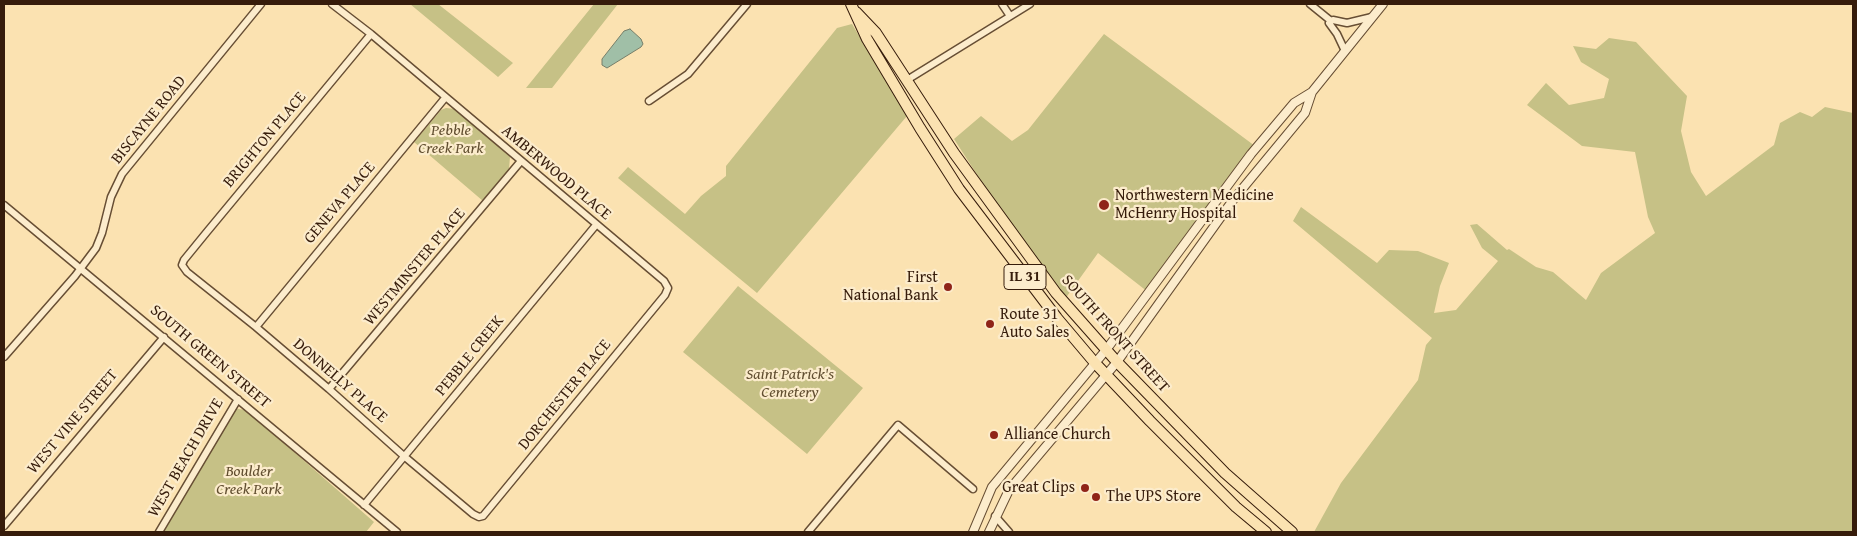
<!DOCTYPE html>
<html>
<head>
<meta charset="utf-8">
<style>
  body { margin:0 }
  #map { position:relative; width:1857px; height:536px; overflow:hidden; background:#fbe2b1; font-family:"Gentium Book Plus",serif }
  canvas { display:block }
  .frame { position:absolute; inset:0; border:5px solid #361c0b; pointer-events:none }
</style>
</head>
<body>
<div id="map">
<canvas width="1857" height="536"></canvas>
<div class="frame"></div>
</div>
<script>
const ctx = document.querySelector('canvas').getContext('2d');
ctx.lineJoin = 'round';
function paint(path, color) {
  ctx.fillStyle = color;
  ctx.fill(path, 'evenodd');
}
function toPath(rows) {
  const path = new Path2D();
  for (const r of rows) {
    path.moveTo(r[0], r[1]);
    for (let i = 2; i < r.length; i += 2) path.lineTo(r[i], r[i + 1]);
  }
  return path;
}
function trace(path, color, width, dash) {
  ctx.strokeStyle = color;
  ctx.lineWidth = width;
  ctx.lineCap = dash ? 'butt' : 'round';
  ctx.setLineDash(dash || []);
  ctx.stroke(path);
}
function drawText(font, color, halo, rows, align = 'center') {
  ctx.font = font + ' "Gentium Book Plus",serif';
  ctx.lineWidth = 4.5;
  ctx.setLineDash([]);
  ctx.textBaseline = 'middle';
  ctx.strokeStyle = halo;
  ctx.fillStyle = color;
  for (const [text, x, y, turn = 0] of rows) {
    ctx.save();
    ctx.translate(x, y);
    ctx.rotate((+turn || 0) * Math.PI / 180);
    ctx.textAlign = isNaN(turn) ? turn : align;
    if (halo) ctx.strokeText(text, 0, 0);
    ctx.fillText(text, 0, 0);
    ctx.restore();
  }
}
paint(toPath([
  [410,4,438,4,513,63,498,77],
  [594,4,618,4,552,88,526,88],
  [852,24,907,116,757,293,618,178,628,167,685,214,701,196,726,176,726,166,837,28],
  [1104,34,1255,146,1148,292,1098,253,1065,299,1034,263,954,139,981,116,1012,141,1028,130],
  [1609,38,1636,42,1687,96,1681,131,1691,172,1706,196,1774,145,1780,123,1800,112,1812,117,1825,107,1853,113,1853,532,1314,532,1341,483,1418,380,1426,345,1432,338,1293,221,1301,207,1377,263,1389,250,1418,251,1449,263,1440,286,1434,313,1456,310,1498,261,1482,248,1470,225,1477,224,1507,250,1509,249,1536,267,1553,272,1586,300,1601,273,1655,233,1648,217,1635,152,1582,146,1527,105,1546,83,1569,105,1604,98,1609,79,1581,62,1573,46,1596,49],
  [446,108,456,109,510,157,509,169,483,201,414,142,441,110],
  [738,286,863,388,807,454,683,352],
  [231,408,246,410,374,522,366,532,159,532]
]), '#c6c186');
const water = toPath([
  [630,29,641,39,643,44,641,47,607,68,602,65,602,59,624,31,630,29]
]);
paint(water, '#a0bfa7');
trace(water, '#767e69', 1);
const minor = toPath([
  [332,4,371,34,664,281,668,288,665,295,483,516,479,517,473,514,405,457,329,389,256,327,187,272,182,265,184,260,206,233,371,34],
  [1002,4,1010,16],
  [1310,4,1331,21,1329,23,1337,34,1345,51],
  [1331,21,1333,20,1347,23,1372,17],
  [907,80,1030,4],
  [649,101,688,74,747,4],
  [4,205,397,532],
  [256,327,445,98],
  [4,357,75,276,96,248,102,233,111,197,122,174,261,4],
  [329,389,521,161],
  [364,505,596,225],
  [995,516,1009,532],
  [4,526,164,337],
  [159,532,238,399],
  [808,532,898,425,973,489]
]);
const tertiary = toPath([
  [973,532,992,487,1106,350,1251,154,1294,103,1312,92,1383,4],
  [989,532,1009,490,1117,362,1233,200,1305,113,1312,92]
]);
const primary = toPath([
  [851,4,867,39,920,128,959,189,1057,318,1095,363,1150,421,1236,507,1266,532],
  [856,12,876,33,954,153,1056,293,1117,362,1225,473,1292,532]
]);
trace(minor, '#674e34', 9);
trace(tertiary, '#674e34', 10);
trace(primary, '#361c0b', 12);
trace(minor, '#fceccc', 6);
trace(tertiary, '#fceccc', 8);
trace(primary, '#fbe2b1', 10);
for (const [x, y, r, color] of [
  [1104,205,6,"#8f2418"],
  [948,287,5,"#8f2418"],
  [990,324,5,"#8f2418"],
  [994,435,5,"#8f2418"],
  [1085,488,5,"#8f2418"],
  [1096,497,5,"#8f2418"]
]) {
  const dot = new Path2D();
  dot.arc(x, y, r, 0, 2 * Math.PI);
  ctx.fillStyle = color;
  ctx.fill(dot);
  trace(dot, '#fceccc', 2);
}
for (const [x, y, w] of [
  [1025,277,42]
]) {
  const box = new Path2D();
  box.roundRect(x - w / 2, y - 12.5, w, 25, 4);
  ctx.fillStyle = '#fceccc';
  ctx.fill(box);
  trace(box, '#361c0b', 1);
}
drawText('bold 15px', '#361c0b', null, [
  ["IL 31",1025,277]
]);
drawText('16px', '#361c0b', '#fceccc', [
  ["BISCAYNE ROAD",149,120,-51],
  ["BRIGHTON PLACE",265,140,-50],
  ["AMBERWOOD PLACE",556,173,40],
  ["GENEVA PLACE",340,203,-50],
  ["WESTMINSTER PLACE",415,267,-50],
  ["SOUTH FRONT STREET",1115,334,48],
  ["PEBBLE CREEK",470,356,-51],
  ["SOUTH GREEN STREET",210,357,40],
  ["DONNELLY PLACE",340,381,41],
  ["DORCHESTER PLACE",565,395,-51],
  ["WEST VINE STREET",73,422,-50],
  ["WEST BEACH DRIVE",186,458,-60]
]);
drawText('italic 16px', '#614e30', '#fceccc', [
  ["Pebble",451,131],
  ["Creek Park",451,149],
  ["Saint Patrick's",790,375],
  ["Cemetery",790,393],
  ["Boulder",249,472],
  ["Creek Park",249,490]
]);
drawText('16px', '#361c0b', '#fceccc', [
  ["Northwestern Medicine",1115,196],
  ["McHenry Hospital",1115,214],
  ["First",938,278,"right"],
  ["National Bank",938,296,"right"],
  ["Route 31",1000,315],
  ["Auto Sales",1000,333],
  ["Alliance Church",1004,435],
  ["Great Clips",1075,488,"right"],
  ["The UPS Store",1106,497]
], 'left');
</script>
</body>
</html>
